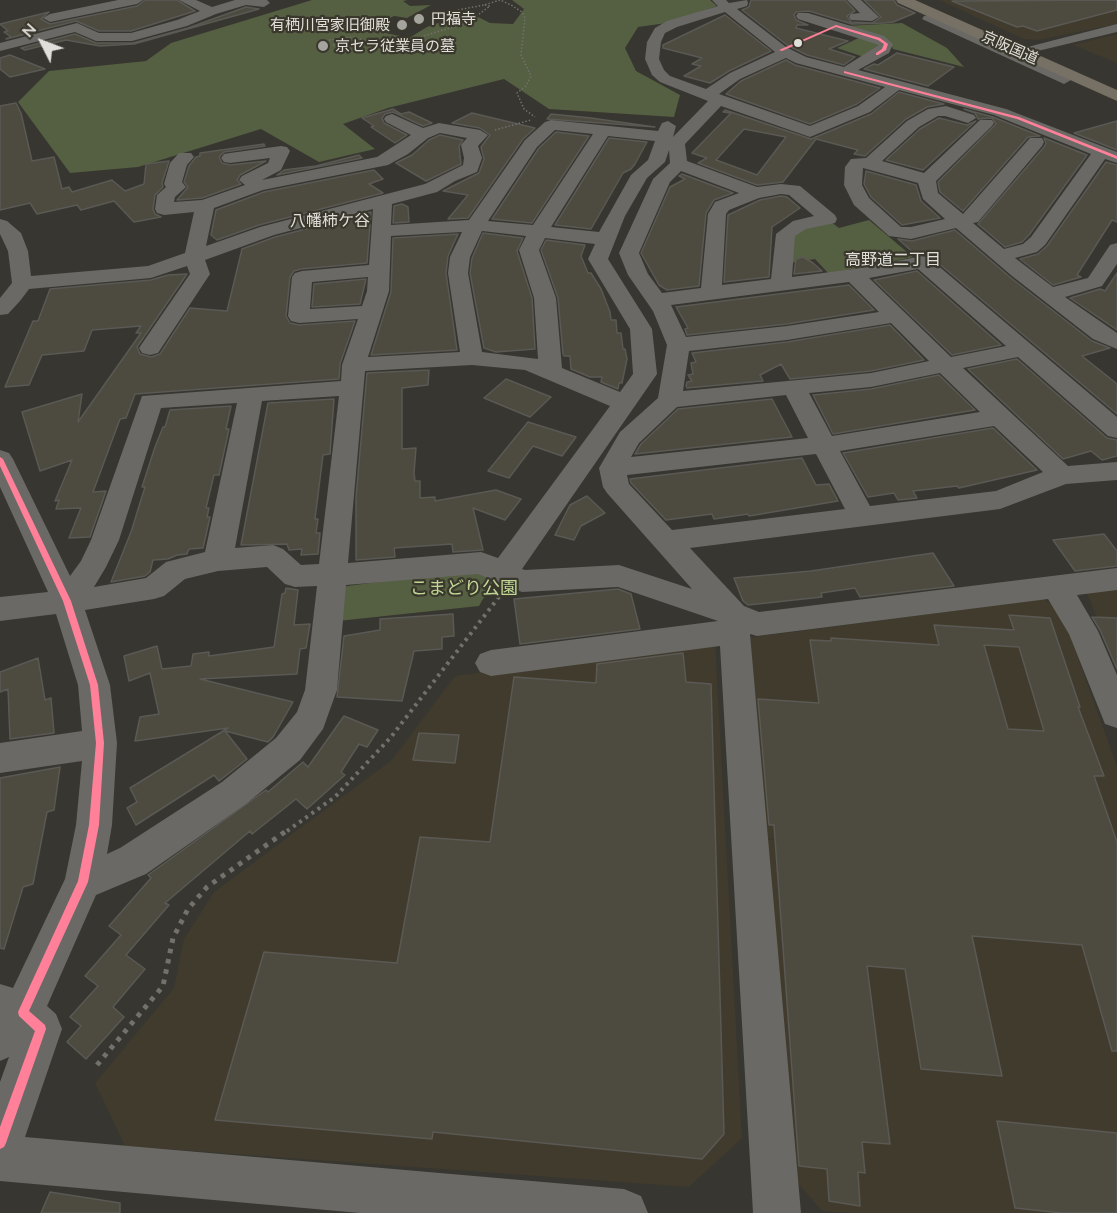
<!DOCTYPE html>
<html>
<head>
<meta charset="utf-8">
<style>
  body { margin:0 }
  #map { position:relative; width:1117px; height:1213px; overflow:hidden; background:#373630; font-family:Mulish,sans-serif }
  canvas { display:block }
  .north { position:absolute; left:12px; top:12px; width:60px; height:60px; -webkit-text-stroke:4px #3a372d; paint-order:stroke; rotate:312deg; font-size:16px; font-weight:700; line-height:24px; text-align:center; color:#e1dfd9 }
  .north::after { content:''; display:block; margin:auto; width:21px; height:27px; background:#e1dfd9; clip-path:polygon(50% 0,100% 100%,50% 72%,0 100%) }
</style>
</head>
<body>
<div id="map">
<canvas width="1117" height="1213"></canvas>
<div class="north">N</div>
</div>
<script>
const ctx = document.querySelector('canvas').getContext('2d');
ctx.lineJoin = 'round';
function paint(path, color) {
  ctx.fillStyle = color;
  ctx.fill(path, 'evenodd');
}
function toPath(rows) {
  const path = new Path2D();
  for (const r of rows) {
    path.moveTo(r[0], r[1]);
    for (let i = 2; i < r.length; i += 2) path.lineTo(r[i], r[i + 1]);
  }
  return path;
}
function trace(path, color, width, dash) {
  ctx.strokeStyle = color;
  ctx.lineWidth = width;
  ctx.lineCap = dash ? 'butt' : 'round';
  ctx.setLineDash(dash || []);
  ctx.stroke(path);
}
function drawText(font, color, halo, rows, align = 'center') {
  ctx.font = font + ' Mulish,"Noto Sans JP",sans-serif';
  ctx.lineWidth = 4.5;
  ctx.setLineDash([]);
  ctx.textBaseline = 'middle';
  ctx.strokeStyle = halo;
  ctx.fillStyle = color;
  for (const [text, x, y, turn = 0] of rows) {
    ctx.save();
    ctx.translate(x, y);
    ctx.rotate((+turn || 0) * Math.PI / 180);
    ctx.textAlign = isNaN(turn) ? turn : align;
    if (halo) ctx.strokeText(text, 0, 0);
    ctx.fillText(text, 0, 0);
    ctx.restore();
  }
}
paint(toPath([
  [939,0,1117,0,1117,24,1039,40,1024,39],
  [1117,34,1117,63,1073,45],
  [1117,589,1117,668,1087,593],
  [1044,599,1061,611,1117,766,1117,868,761,838,747,638],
  [715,642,742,1138,689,1187,125,1146,95,1083,174,988,184,939,214,892,392,760,455,676],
  [761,839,1117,870,1117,1213,851,1213,822,1211,787,1171]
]), '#403b2d');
paint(toPath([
  [312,0,408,0,403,1,410,6,431,5,407,18,394,16,368,29,409,38,427,27,460,15,474,15,490,23,513,24,524,9,512,0,710,0,717,6,667,23,638,27,625,48,636,71,680,95,674,117,549,109,504,79,388,108,343,124,375,149,319,162,261,129,138,167,70,173,18,102,49,71,146,61,171,43],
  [902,23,947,48,964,67,893,49,891,45,845,26],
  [863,36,879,44,880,48,864,57,837,48],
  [869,220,913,257,829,274,815,259,790,263,791,236,797,230,831,222,839,228],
  [474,569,495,578,479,606,338,621,340,587]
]), '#555f41');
const building = toPath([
  [145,0,177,0,195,11,131,31,99,31,76,21,6,39,11,37,4,32,8,31,0,24,49,12,41,19,50,24,137,6,145,0],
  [751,0,845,0,855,11,847,16,851,22,872,23,881,17,864,0,894,0,897,5,915,13,893,22,884,23,852,24,809,11,796,12,794,15,796,20,808,25,797,25,796,28,848,41,829,49,855,57,844,65,807,55,787,45,742,10,749,7,751,0],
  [1117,0,1117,10,1037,31,1023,26,1017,27,952,1,1117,0],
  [246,7,259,9,134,44,100,46,66,40,25,50,21,48,75,34,96,43,133,43,188,28,246,7],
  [725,15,771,51,729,71,710,83,684,76,701,66,692,64,702,58,663,48,663,45,725,15],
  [897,53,954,67,928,86,864,69,874,64,878,65,897,53],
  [10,55,45,69,10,77,0,69,0,58,10,55],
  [786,60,795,65,880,88,857,104,810,124,726,94,741,81,786,60],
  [899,92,944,104,927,107,906,119,865,156,854,154,858,150,816,139,783,182,757,185,698,163,707,158,692,153,731,113,723,112,725,110,811,139,871,114,899,92],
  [744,129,786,137,757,175,716,160,744,129],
  [16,103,21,113,32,161,54,157,62,189,69,187,72,192,112,180,125,191,144,184,146,164,169,161,162,183,163,187,155,195,153,209,155,214,161,217,134,222,114,201,81,210,77,205,37,214,30,203,0,210,0,106,16,103],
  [393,109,401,114,409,112,432,123,423,126,393,112,385,114,382,118,384,123,407,135,395,143,371,127,374,126,362,118,393,109],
  [964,109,993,117,1040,136,1028,137,963,211,940,192,938,182,996,124,992,118,978,119,975,113,964,109],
  [472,113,535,128,523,139,468,218,448,219,468,195,443,191,479,173,484,159,481,147,490,135,480,128,452,123,472,113],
  [551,114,591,118,655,127,547,119,551,114],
  [939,118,967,125,976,121,923,170,886,160,920,129,939,118],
  [1117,121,1117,150,1074,133,1117,121],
  [556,132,589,136,532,223,492,219,539,148,556,132],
  [440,135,463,140,459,146,461,164,426,181,396,163,412,155,429,140,440,135],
  [609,138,647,142,635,164,631,169,623,173,591,229,555,225,609,138],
  [1044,138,1087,155,1029,235,1022,242,1005,247,978,224,1044,147,1046,143,1044,138],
  [264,144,265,146,224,152,219,157,222,163,230,165,266,161,240,175,237,180,241,184,202,198,177,200,188,187,184,182,189,166,196,157,200,156,200,153,264,144],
  [359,155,362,158,277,175,284,170,316,166,359,155],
  [1106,162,1117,165,1117,222,1112,220,1077,275,1081,277,1053,285,1020,259,1038,254,1047,246,1106,162],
  [374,170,383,179,369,184,383,193,259,225,217,240,211,235,216,210,264,192,374,170],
  [866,171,916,185,921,201,940,218,902,225,871,197,864,184,866,171],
  [682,174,733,193,714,200,706,213,699,286,667,290,659,285,641,253,670,187,685,179,679,176,682,174],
  [781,196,787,197,800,208,772,227,769,277,724,282,728,215,760,200,781,196],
  [402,204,408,207,409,222,393,223,394,206,402,204],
  [371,212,367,263,301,269,294,271,290,277,286,316,290,323,299,325,355,321,340,364,339,379,135,394,126,418,120,419,93,492,106,491,90,537,69,538,81,508,56,509,59,500,55,501,72,460,40,471,22,412,82,394,78,422,141,333,136,333,141,326,92,330,84,351,42,355,29,385,5,387,33,321,38,321,50,289,151,280,168,275,187,274,137,347,140,354,151,357,160,354,190,308,227,311,242,249,275,237,371,212],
  [955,230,1011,278,1092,341,1110,348,1082,356,1117,384,1117,414,930,256,916,255,898,239,912,241,955,230],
  [483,233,523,238,517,251,532,298,535,349,496,352,484,348,470,273,472,258,483,233],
  [458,234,448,256,446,273,457,350,371,355,391,292,393,238,458,234],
  [546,240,585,245,581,256,588,273,591,273,601,289,610,312,611,320,616,320,617,333,621,333,623,349,625,349,627,359,622,383,619,383,618,389,601,382,602,377,590,377,571,369,570,356,564,356,563,354,558,298,541,250,546,240],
  [803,257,813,263,822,271,794,274,796,259,803,257],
  [917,271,1001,345,952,355,874,280,917,271],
  [1117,273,1117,330,1070,298,1100,289,1105,291,1117,273],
  [366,279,360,304,312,307,314,284,366,279],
  [849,285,874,310,787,324,687,335,685,329,688,328,676,307,849,285],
  [890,325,924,360,871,371,790,379,781,364,760,375,763,381,687,388,686,386,687,382,692,381,688,375,693,374,691,363,696,362,692,353,787,342,890,325],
  [1017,359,1107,438,1117,440,1117,456,1102,460,1091,451,1063,459,968,369,1017,359],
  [429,370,428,385,402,388,402,449,416,448,414,473,415,481,420,481,420,498,435,497,435,501,496,490,521,499,505,520,473,508,483,550,453,552,452,544,394,548,395,557,356,560,356,497,367,373,429,370],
  [939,375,975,410,833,434,813,395,871,389,939,375],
  [506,379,551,397,530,417,484,398,506,379],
  [334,399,330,454,323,455,315,519,318,519,316,533,320,533,318,554,301,555,302,549,289,550,287,544,241,545,268,403,334,399],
  [772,399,792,437,635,454,641,444,678,409,772,399],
  [231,406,226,429,229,429,219,475,214,475,206,508,209,508,207,517,210,517,203,548,189,549,187,554,177,555,168,559,153,560,150,572,145,576,111,582,131,532,145,487,142,487,155,447,163,427,165,427,170,410,231,406],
  [528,422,576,437,562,456,533,446,509,478,488,471,528,422],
  [993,428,1037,470,959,488,957,486,913,491,917,498,898,500,894,493,868,497,843,453,993,428],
  [802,458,816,485,829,484,838,501,749,516,748,514,714,519,712,514,666,520,631,483,630,479,802,458],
  [587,496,605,513,581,526,574,540,555,535,570,505,587,496],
  [1104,534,1117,551,1117,566,1075,571,1053,540,1104,534],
  [933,553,954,586,860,597,855,588,821,593,822,597,748,605,743,601,734,578,811,571,933,553],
  [286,588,298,590,294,625,310,624,306,648,300,649,297,674,200,679,293,702,273,737,268,742,225,731,247,759,219,781,214,775,136,825,127,808,137,802,130,788,228,728,135,741,140,717,159,714,150,673,129,681,124,656,157,646,162,669,191,666,193,654,209,652,209,656,274,647,282,594,285,593,286,588],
  [618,589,631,594,640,629,520,644,514,599,618,589],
  [453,614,454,636,442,637,442,649,414,651,402,701,337,697,344,636,380,630,380,619,453,614],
  [1009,615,1050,618,1080,707,1078,707,1104,776,1094,776,1117,842,1117,1051,1112,1051,1082,945,972,936,1002,1076,921,1069,905,969,867,966,890,1144,862,1142,865,1173,858,1172,860,1206,829,1201,827,1169,799,1166,774,825,769,825,758,699,819,703,810,640,831,641,831,638,939,645,934,625,1014,630,1009,615],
  [984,645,1019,647,1044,731,1008,729,984,645],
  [1092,617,1117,618,1117,669,1100,630,1092,617],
  [683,653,686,682,711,684,724,1134,702,1159,433,1132,432,1139,215,1120,264,952,397,963,420,837,490,842,514,677,596,683,597,664,683,653],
  [38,658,45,700,51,698,54,733,10,739,8,689,0,692,0,672,38,658],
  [344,716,378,730,367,747,359,744,341,772,345,775,307,809,296,799,252,834,250,831,165,903,169,905,126,955,145,969,113,1007,124,1017,86,1059,67,1042,81,1026,70,1017,98,986,85,976,121,935,109,926,151,878,148,875,266,790,268,792,303,762,308,767,344,716],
  [419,733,459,735,455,763,413,760,419,733],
  [60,767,54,810,47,812,33,884,23,887,4,949,0,948,0,778,60,767],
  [997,1121,1117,1133,1117,1213,1062,1213,1015,1208,997,1121],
  [50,1192,120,1203,120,1213,41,1213,50,1192]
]);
paint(building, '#4d4a40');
trace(building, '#5a5954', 1.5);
trace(toPath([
  [458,10,484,5],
  [329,40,355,37,386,49,397,48],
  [333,45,348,47],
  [344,49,362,40],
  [411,53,397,48,403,42,467,23,490,6,484,5,500,0,511,5,522,12,525,18,521,55,531,76,526,86,517,93,524,109,535,117],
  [495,130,531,120]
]), '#72716c', 1.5, [1.5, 2]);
trace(toPath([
  [287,831,335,797,391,737,502,593]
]), '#72716c', 4, [3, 4.5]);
trace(toPath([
  [97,1065,163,986,173,938,188,909,207,887,289,829]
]), '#72716c', 5, [4.5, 6]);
paint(toPath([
  [118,0,143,0,137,4,50,22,43,18,50,14,118,0],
  [179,0,196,0,212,7,235,0,267,0,270,3,264,7,246,5,216,14,187,26,132,41,96,41,75,32,0,51,0,43,77,23,99,33,131,33,177,20,200,11,179,0],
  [712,0,726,0,729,3,747,0,748,3,747,6,737,9,786,47,806,57,844,67,879,45,798,19,796,16,798,13,808,13,884,36,893,44,889,53,858,70,1006,109,1117,152,1117,163,1105,159,1045,245,1037,252,1015,258,1053,287,1088,278,1110,245,1117,243,1117,264,1102,286,1065,297,1117,333,1117,349,1093,339,1012,276,956,228,911,239,889,236,854,205,844,185,845,167,851,159,866,158,907,121,928,109,946,106,974,115,976,118,968,123,945,116,938,116,919,127,882,161,924,173,980,120,992,120,994,123,992,126,936,181,938,193,963,214,1030,138,1042,138,1044,142,1042,146,978,222,973,223,1004,249,1023,244,1031,237,1091,154,994,115,899,90,870,112,810,137,721,106,685,144,687,161,757,187,781,184,800,186,835,215,837,219,835,223,806,229,795,236,792,277,854,269,922,256,929,258,1117,417,1117,438,1108,436,1018,357,963,368,1068,466,1117,462,1117,480,1066,484,1000,509,690,548,744,606,759,612,1117,568,1117,590,1077,595,1098,631,1117,675,1117,728,1105,724,1069,634,1048,599,757,636,750,634,801,1213,753,1213,720,646,491,676,480,672,475,663,480,654,491,650,718,621,618,587,522,592,478,574,346,585,337,690,323,729,300,760,246,804,146,874,96,895,47,1006,56,1014,62,1029,25,1137,624,1189,641,1196,648,1213,360,1213,0,1181,0,1082,9,1057,0,1061,0,984,13,988,65,879,76,825,82,761,0,773,0,743,82,731,78,685,56,614,0,621,0,597,48,592,0,487,0,450,9,453,13,459,70,576,81,561,91,540,142,396,341,381,342,365,358,319,299,323,291,321,288,316,292,277,295,273,302,271,369,265,373,209,274,235,205,260,210,274,158,353,150,355,142,353,139,348,190,274,187,266,151,278,29,289,20,301,8,314,0,315,0,298,12,283,8,251,0,234,0,219,7,221,21,233,28,251,31,276,148,266,185,253,194,212,164,215,157,213,155,209,157,195,166,187,164,184,170,163,179,153,191,153,194,157,187,165,182,182,186,187,175,197,174,202,202,200,245,185,239,180,242,176,268,163,270,158,230,163,224,162,221,158,224,154,230,153,281,146,287,147,290,151,281,170,262,180,377,157,411,135,386,122,384,119,386,116,392,114,423,128,439,123,480,130,488,135,478,146,482,158,477,172,455,181,437,192,392,204,391,225,469,220,525,140,545,122,551,120,658,131,662,123,668,121,676,126,673,137,708,101,660,82,652,75,645,59,647,42,655,28,667,21,718,6,712,0],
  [725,12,775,52,730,73,706,89,670,76,664,70,659,59,661,42,665,33,677,27,725,12],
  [786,58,796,63,885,87,858,106,810,126,719,94,740,79,786,58],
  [555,130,593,134,533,225,488,221,537,147,555,130],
  [440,133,467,138,461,145,464,158,463,165,425,184,260,227,206,246,214,208,263,190,388,165,408,154,428,138,440,133],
  [608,136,655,141,648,160,631,175,599,232,551,227,608,136],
  [669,150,670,163,653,179,619,253,628,275,653,311,667,345,658,398,620,432,599,468,603,487,607,493,692,589,619,565,525,570,522,569,657,374,652,329,608,259,625,216,647,178,665,162,669,150],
  [863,168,918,183,923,199,945,219,911,227,901,227,869,198,862,185,863,168],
  [681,171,739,193,715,202,708,214,701,288,662,293,648,274,639,253,670,182,681,171],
  [781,194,789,195,814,216,793,221,776,234,771,279,722,285,726,214,729,210,759,198,781,194],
  [482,231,526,236,519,250,534,298,538,359,482,352,468,273,470,257,482,231],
  [462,232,450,257,448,273,460,352,368,357,389,291,391,236,462,232],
  [545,238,595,244,588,259,630,329,633,374,620,392,562,368,556,298,539,250,545,238],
  [918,269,1006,346,951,357,869,278,918,269],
  [368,277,367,291,362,306,310,309,312,282,368,277],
  [849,282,879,312,787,326,686,337,671,305,849,282],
  [891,323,929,361,871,373,683,391,689,351,787,340,891,323],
  [472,365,525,370,610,406,498,558,481,552,348,563,365,371,472,365],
  [940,373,980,412,832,436,809,393,871,387,940,373],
  [786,395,808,438,631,457,639,443,677,407,786,395],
  [339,396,319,564,301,565,283,549,273,545,235,548,262,401,339,396],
  [237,403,205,552,166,562,146,578,94,587,106,567,119,540,161,408,237,403],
  [994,426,1043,472,996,491,870,506,840,451,994,426],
  [816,454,845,509,672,530,629,484,627,475,816,454],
  [267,567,285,584,295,587,317,586,305,690,297,712,276,738,222,782,120,848,107,854,112,825,117,743,110,685,85,610,154,599,164,596,185,579,218,571,267,567],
  [847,0,861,0,879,17,872,21,851,20,849,17,851,14,860,13,847,0],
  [941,12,948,16,942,20,1012,51,1117,24,1117,32,1021,55,1069,77,1071,80,1064,84,922,19,924,16,941,12]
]), '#6a6965');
paint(toPath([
  [896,0,915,0,1117,90,1117,101,898,3,896,0]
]), '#777064');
paint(toPath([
  [836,25,880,38,888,44,886,50,878,55,876,55,876,53,882,49,884,44,878,40,836,27,782,51,779,50,836,25],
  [844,71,1019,117,1117,156,1117,159,1017,119,844,73,844,71],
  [0,457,3,459,71,601,98,685,104,743,99,825,88,882,29,1011,45,1025,46,1029,6,1143,4,1147,0,1149,0,1127,35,1031,19,1016,18,1012,78,881,89,825,96,743,90,685,63,601,0,466,0,457]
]), '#ff8098');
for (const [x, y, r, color] of [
  [419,19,6,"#a6a49e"],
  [402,25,6,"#a6a49e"],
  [798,43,5,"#e1dfd9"],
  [323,46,6,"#a6a49e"]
]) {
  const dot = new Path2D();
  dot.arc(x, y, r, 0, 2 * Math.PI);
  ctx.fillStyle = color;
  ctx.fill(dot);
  trace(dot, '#3a372d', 2);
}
drawText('15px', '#e1dfd9', '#3a372d', [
  ["円福寺",431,19],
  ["有栖川宮家旧御殿",390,25,"right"],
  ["京セラ従業員の墓",335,46]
], 'left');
drawText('15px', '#e1dfd9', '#3a372d', [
  ["京阪国道",1010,48,24]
]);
drawText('16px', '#e1dfd9', '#3a372d', [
  ["八幡柿ケ谷",330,221],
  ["高野道二丁目",893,260]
]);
drawText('18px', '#c0d795', '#3a372d', [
  ["こまどり公園",464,589]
]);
</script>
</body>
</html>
